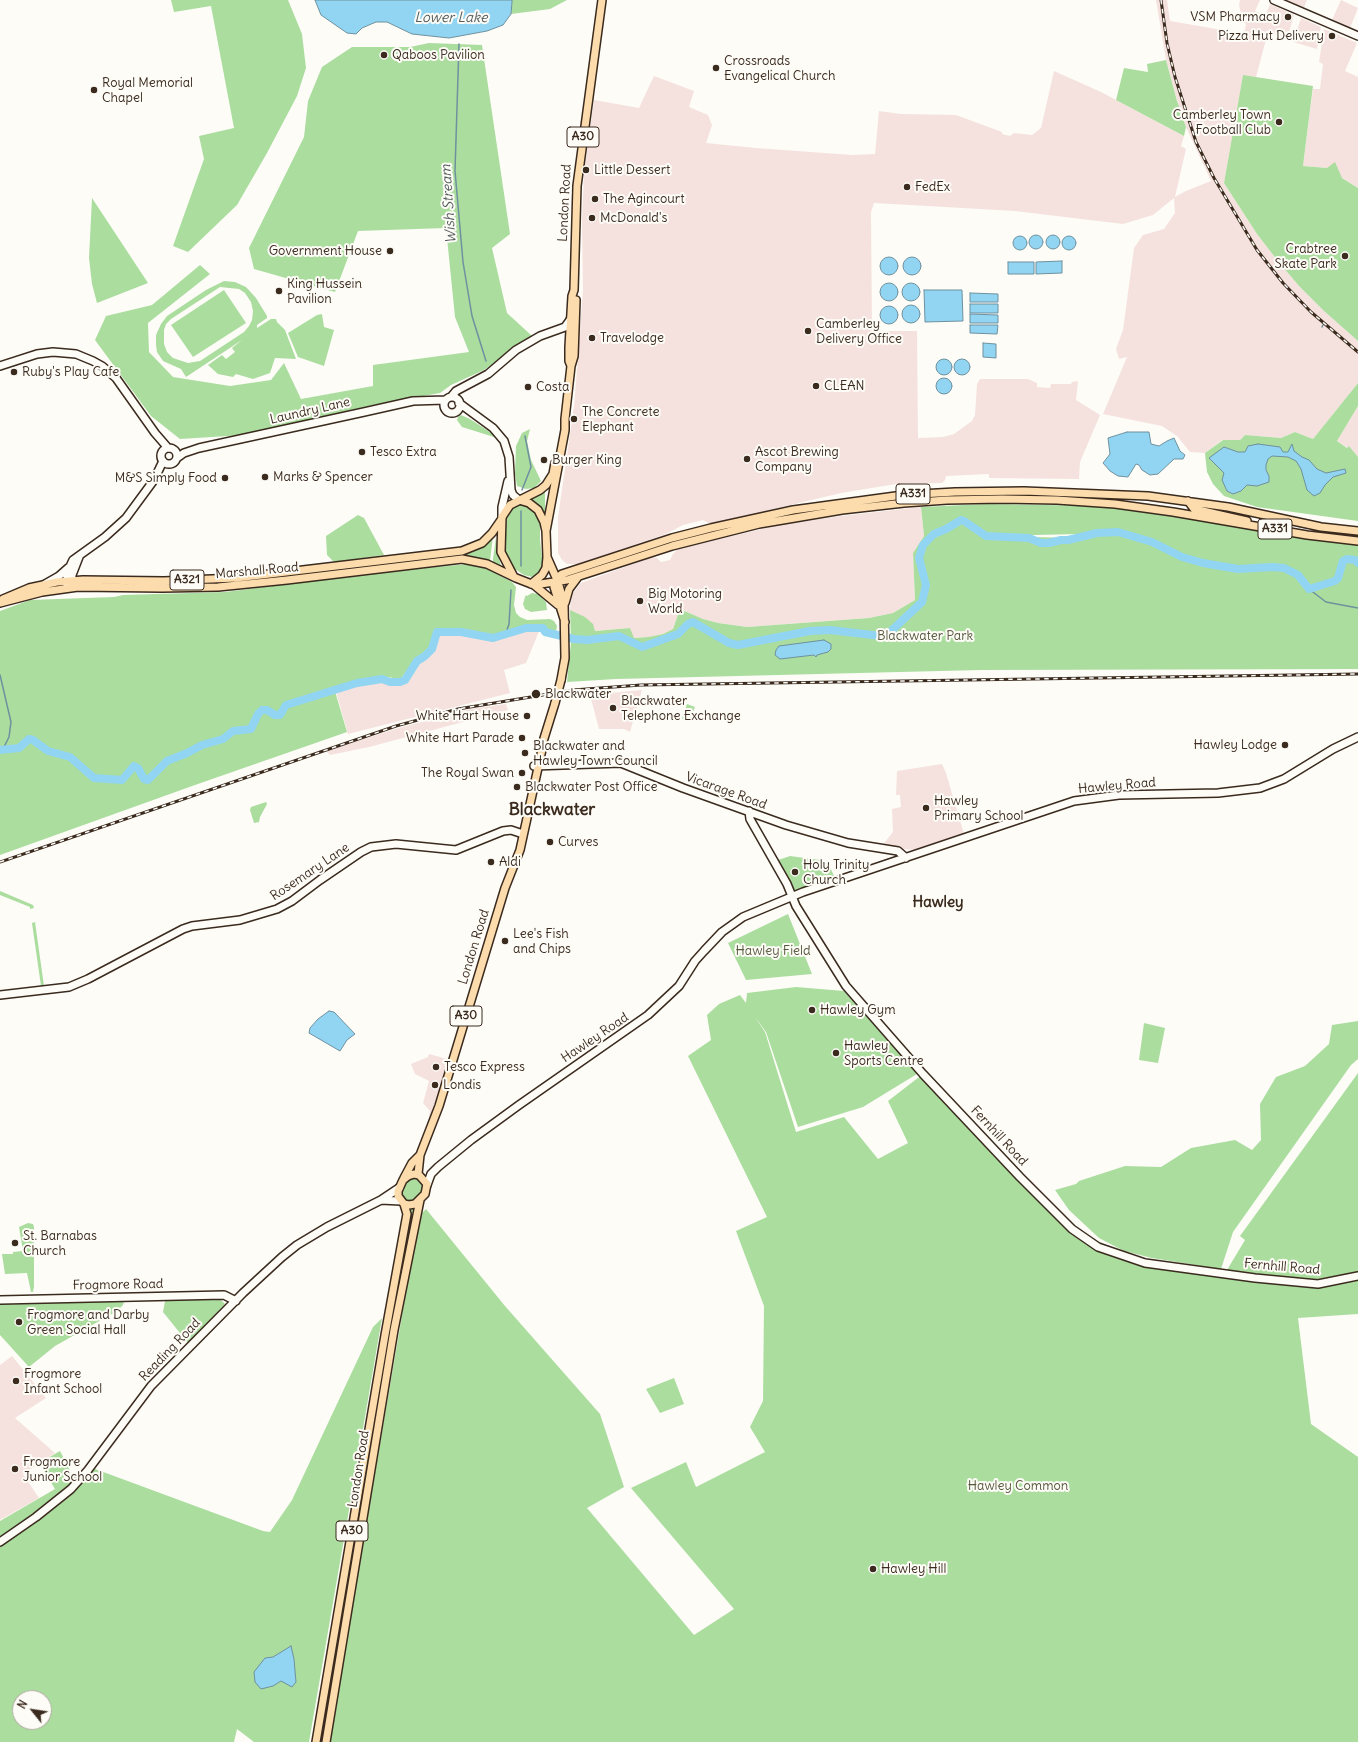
<!DOCTYPE html>
<html>
<head>
<meta charset="utf-8">
<style>
  body { margin:0 }
  #map { position:relative; width:1358px; height:1742px; overflow:hidden; background:#fdfcf7; font-family:Delius,sans-serif }
  canvas { display:block }
  .north { position:absolute; left:12px; top:1690px; width:40px; height:40px; box-sizing:border-box; background:#fdfcf7; border:1px solid #afa8a0; border-radius:50%; rotate:300deg; font-size:11px; font-weight:700; line-height:16px; text-align:center; color:#3b2a1e }
  .north::after { content:''; display:block; margin:auto; width:14px; height:18px; background:#3b2a1e; clip-path:polygon(50% 0,100% 100%,50% 72%,0 100%) }
</style>
</head>
<body>
<div id="map">
<canvas width="1358" height="1742"></canvas>
<div class="north">N</div>
</div>
<script>
const ctx = document.querySelector('canvas').getContext('2d');
ctx.lineJoin = 'round';
function paint(path, color) {
  ctx.fillStyle = color;
  ctx.fill(path, 'evenodd');
}
function toPath(rows) {
  const path = new Path2D();
  for (const r of rows) {
    if (r.length === 3) {
      path.moveTo(r[0] + r[2], r[1]);
      path.arc(r[0], r[1], r[2], 0, 2 * Math.PI);
      continue;
    }
    path.moveTo(r[0], r[1]);
    for (let i = 2; i < r.length; i += 2) path.lineTo(r[i], r[i + 1]);
  }
  return path;
}
function trace(path, color, width, dash) {
  ctx.strokeStyle = color;
  ctx.lineWidth = width;
  ctx.lineCap = dash ? 'butt' : 'round';
  ctx.setLineDash(dash || []);
  ctx.stroke(path);
}
function drawText(font, color, halo, rows, align = 'center') {
  ctx.font = font + ' Delius,sans-serif';
  ctx.lineWidth = 4;
  ctx.setLineDash([]);
  ctx.textBaseline = 'middle';
  ctx.strokeStyle = halo;
  ctx.fillStyle = color;
  for (const [text, x, y, turn = 0] of rows) {
    ctx.save();
    ctx.translate(x, y);
    ctx.rotate((+turn || 0) * Math.PI / 180);
    ctx.textAlign = isNaN(turn) ? turn : align;
    if (halo) ctx.strokeText(text, 0, 0);
    ctx.fillText(text, 0, 0);
    ctx.restore();
  }
}
paint(toPath([
  [1156,0,1167,0,1170,21,1234,32,1241,33,1245,30,1246,24,1243,22,1239,5,1240,0,1260,0,1255,11,1265,16,1270,4,1294,15,1287,39,1268,32,1256,77,1243,76,1224,183,1257,234,1277,260,1299,286,1324,311,1358,341,1358,383,1313,439,1295,432,1281,438,1245,435,1240,440,1222,440,1205,453,1190,452,1177,436,1162,426,1103,414,1127,357,1119,359,1116,349,1123,330,1134,248,1143,235,1164,229,1175,213,1174,198,1153,215,1123,224,1015,211,874,203,871,212,872,331,917,331,918,438,943,437,954,434,972,421,975,415,977,384,980,379,1028,379,1037,383,1037,387,1050,388,1051,384,1071,384,1072,382,1078,381,1076,400,1100,415,1080,462,1079,479,989,478,989,474,946,476,945,480,942,483,896,484,841,493,715,523,708,523,703,520,683,525,666,534,579,564,567,564,562,560,558,553,558,517,574,407,578,357,583,290,582,221,584,172,594,100,639,108,654,76,694,91,689,107,708,115,712,125,706,143,756,148,852,155,875,154,879,111,901,114,956,115,1002,132,1002,134,1010,136,1014,133,1032,135,1041,128,1054,71,1101,92,1184,136,1181,146,1186,149,1175,197,1186,191,1211,181,1186,127,1179,108,1166,60],
  [1281,0,1307,0,1303,10],
  [1341,0,1358,8,1350,28,1332,20],
  [1301,18,1321,27,1317,49,1293,42],
  [1324,29,1357,43,1345,71,1358,77,1358,188,1327,168,1303,166,1313,89,1320,89,1323,64,1319,62],
  [1358,406,1358,457,1349,446,1348,448,1337,441],
  [921,507,924,536,913,553,915,600,893,613,869,618,747,627,718,623,703,619,680,609,673,629,663,634,648,637,633,638,630,628,595,631,570,610,571,599,573,593,581,583,652,557,657,558,661,562,670,560,673,554,678,549,685,547,779,525,841,516],
  [526,629,540,629,526,663,504,670,510,693,348,734,336,692,372,681,382,680,390,683,400,683,406,680,418,662,426,657,433,649,438,633,461,634,493,639],
  [642,690,630,732,624,729,599,729,590,695],
  [506,704,508,710,369,747,330,755,326,751,395,729,470,709],
  [942,764,946,773,964,834,917,850,881,847,893,832,892,809,901,807,900,795,896,795,897,771],
  [429,1054,447,1059,441,1084,428,1123,430,1111,423,1103,429,1081,415,1074,411,1064,428,1057],
  [12,1356,46,1398,15,1418,55,1453,23,1474,39,1498,0,1520,0,1365]
]), '#f5e2de');
paint(toPath([
  [171,0,288,0,302,34,306,68,297,96,267,153,237,205,188,252,173,246,204,159,199,136,234,128,211,6,174,12],
  [512,0,567,0,550,9,511,14],
  [429,43,482,45,510,234,492,248,507,313,532,336,484,370,451,385,440,393,373,405,244,435,180,439,151,416,95,340,106,316,152,305,200,265,210,274,148,323,149,352,173,377,230,386,271,380,284,363,301,399,373,386,373,365,469,352,455,317,446,228,358,231,335,292,254,269,249,248,304,137,308,101,322,67,352,47,410,47],
  [1166,60,1177,101,1186,127,1184,136,1116,100,1124,68,1148,72,1147,64],
  [1243,75,1313,86,1303,166,1327,168,1335,162,1342,178,1358,188,1358,341,1324,311,1299,286,1277,260,1257,234,1224,183],
  [92,198,148,283,97,303,92,284,89,258],
  [224,281,235,282,246,287,256,298,267,316,267,318,257,325,257,328,271,319,276,319,277,322,285,330,296,359,275,358,270,373,253,379,236,374,233,377,218,374,208,365,222,355,226,359,235,352,232,348,242,340,186,377,181,369,163,361,157,352,156,345,156,335,161,324,167,316,206,290],
  [220,287,239,289,245,293,251,302,253,311,252,320,249,326,244,332,200,361,188,363,173,358,167,352,164,344,164,330,166,324,171,319],
  [224,290,246,323,193,357,171,325],
  [322,314,324,327,334,330,324,366,298,357,288,333,317,315],
  [1358,383,1358,406,1337,441,1347,448,1349,446,1358,457,1358,521,1257,507,1224,496,1213,484,1207,472,1205,453,1223,440,1240,440,1245,435,1281,438,1295,432,1313,439],
  [461,415,470,419,496,436,494,437,462,427,457,420,458,417],
  [530,429,527,441,531,460,541,481,534,488,526,489,517,486,515,474,516,446,522,433],
  [545,490,545,512,543,513,537,504,530,499],
  [520,504,524,504,533,509,540,522,540,540,543,566,539,574,532,577,524,575,515,569,511,565,506,553,505,532,507,517,512,508],
  [986,504,1106,506,1155,512,1266,532,1358,544,1358,669,981,670,616,679,567,682,571,642,570,610,585,617,593,624,595,631,630,628,634,638,648,637,663,634,673,629,680,609,703,619,718,623,747,627,869,618,893,613,915,600,913,553,924,536,921,507],
  [1081,534,1078,538,987,536,988,536],
  [358,515,364,518,384,555,337,562,333,561,327,555,326,536],
  [493,536,490,561,459,556,388,563,467,553,478,549],
  [496,537,498,554,501,566,493,562,493,559],
  [468,564,486,568,512,582,516,587,514,605,516,613,520,617,527,620,550,619,554,621,557,626,556,632,548,630,544,626,526,626,492,636,458,630,435,630,429,648,415,659,402,677,399,679,382,676,370,678,334,688,347,732,195,785,0,855,0,611,30,600,114,597,123,595,225,592,383,572],
  [532,593,538,594,546,602,547,610,531,612,525,609,523,604,525,597,526,595,527,596],
  [687,704,695,707,689,721,682,719],
  [266,802,267,804,260,817,259,822,254,823,250,810,251,807],
  [790,856,827,861,835,878,792,892,775,861],
  [0,891,33,905,34,908,30,909,30,907,0,895],
  [788,914,812,974,746,980,728,943],
  [35,922,44,986,41,986,32,923],
  [796,987,844,991,917,1074,863,1107,798,1127,766,1032,755,1017,765,1032,796,1132,844,1117,878,1159,908,1143,888,1101,923,1074,1072,1229,1145,1263,1318,1284,1358,1276,1358,1314,1298,1318,1311,1424,1358,1457,1358,1742,329,1742,419,1216,426,1209,505,1306,600,1414,624,1487,587,1508,694,1635,734,1609,631,1488,686,1462,696,1487,765,1452,750,1427,763,1401,764,1306,736,1231,767,1217,688,1056,711,1040,707,1015,719,1004,740,995,746,1003,747,993],
  [1358,1021,1358,1059,1351,1065,1233,1232,1221,1269,1152,1258,1124,1251,1099,1238,1069,1210,1055,1190,1076,1184,1079,1181,1125,1166,1161,1167,1191,1148,1235,1140,1252,1150,1261,1140,1260,1104,1276,1077,1305,1066,1329,1044,1332,1025],
  [1144,1023,1165,1028,1158,1063,1139,1060],
  [1358,1073,1358,1272,1312,1280,1227,1270,1245,1240,1240,1236],
  [415,1177,423,1185,423,1190,420,1195,413,1201,409,1202,405,1200,400,1194,406,1182,410,1178],
  [414,1207,407,1254,402,1253,408,1209],
  [28,1223,33,1224,34,1227,34,1287,33,1292,31,1292,27,1273,5,1274,2,1254,13,1254,13,1252,23,1251,19,1227],
  [402,1254,406,1255,391,1327,389,1326],
  [125,1299,123,1305,117,1311,55,1346,29,1367,0,1335,0,1304],
  [177,1300,221,1300,225,1304,188,1343,163,1312,165,1301],
  [382,1318,309,1742,254,1742,237,1729,234,1742,0,1742,0,1521,55,1489,39,1463,60,1451,75,1480,87,1466,263,1531,270,1532,292,1500,373,1327],
  [20,1698,44,1698,44,1722,20,1722],
  [388,1331,390,1331,341,1631,340,1632,338,1632],
  [674,1378,684,1404,660,1413,646,1389],
  [337,1638,340,1639,323,1742,319,1742]
]), '#abdd9f');
const water = toPath([
  [315,0,512,0,512,2,511,14,503,25,487,31,449,38,412,34,387,22,376,22,362,28,356,34,347,33,321,15,315,0],
  [1053,242,7],
  [1036,242,7],
  [1069,243,7],
  [1020,243,7],
  [912,266,9],
  [889,266,9],
  [1062,261,1062,273,1036,274,1036,262,1062,261],
  [1008,262,1034,262,1034,274,1008,274,1008,262],
  [889,292,9],
  [911,292,9],
  [924,290,962,290,963,321,925,322,924,290],
  [970,293,998,294,998,302,970,302,970,293],
  [970,304,998,304,998,313,970,313,970,304],
  [911,314,9],
  [889,315,9],
  [970,314,998,315,998,323,970,323,970,314],
  [970,325,998,325,997,334,970,333,970,325],
  [983,343,996,344,996,358,983,357,983,343],
  [962,367,8],
  [944,367,8],
  [944,386,8],
  [1127,432,1149,432,1151,444,1159,446,1167,441,1174,438,1180,451,1185,455,1183,459,1174,459,1158,474,1150,475,1142,470,1139,465,1136,464,1128,477,1118,476,1110,471,1103,463,1110,454,1108,438,1127,432],
  [1258,444,1280,447,1283,452,1288,452,1292,444,1294,451,1302,457,1309,460,1317,469,1326,473,1345,469,1346,473,1333,477,1325,485,1320,493,1314,496,1307,490,1301,469,1296,461,1288,457,1272,456,1268,459,1266,465,1266,470,1269,476,1269,482,1257,486,1247,485,1241,491,1233,494,1227,491,1222,480,1224,473,1209,458,1224,447,1238,452,1245,452,1248,446,1258,444],
  [824,640,831,644,831,649,828,652,817,655,816,657,814,655,780,659,775,655,776,650,779,646,824,640],
  [329,1011,334,1012,355,1034,347,1040,340,1051,309,1033,310,1028,318,1019,329,1011],
  [291,1646,294,1659,296,1682,292,1687,281,1681,273,1686,261,1689,255,1682,254,1672,265,1658,273,1657,291,1646]
]);
paint(water, '#91d5f3');
trace(water, '#6f919e', 1);
trace(toPath([
  [459,44,455,171,463,262,472,316,486,361],
  [1322,327,1323,325],
  [522,490,531,467,525,436],
  [521,566,521,511],
  [1309,589,1326,602,1358,608],
  [506,633,509,624,511,590],
  [0,675,11,722,9,737,3,749]
]), '#6f919e', 1.5);
trace(toPath([
  [0,750,19,748,29,739,33,740,48,751,70,757,94,778,122,780,134,766,138,768,144,779,148,780,167,761,187,753,202,745,223,739,233,731,251,729,258,714,262,710,267,710,275,715,280,715,286,705,357,683,382,679,390,682,400,682,405,680,417,661,425,656,432,649,437,632,461,632,493,638,526,628,543,628,545,632,574,639,587,640,619,636,642,647,678,634,688,624,693,622,729,643,738,645,810,631,830,630,881,636,890,632,922,602,926,585,919,558,923,545,934,534,946,529,961,520,964,521,986,536,1029,538,1041,543,1049,543,1061,540,1068,540,1097,533,1118,532,1152,542,1182,557,1203,563,1238,569,1272,567,1284,568,1298,575,1309,589,1335,581,1338,578,1343,561,1347,559,1355,560,1358,563]
]), '#91d5f3', 8);
const secondary = toPath([
  [1274,0,1358,36],
  [0,366,37,354,53,352,76,354,93,361,102,366,116,378,155,433,168,448],
  [452,405,8],
  [451,397,456,391,488,374,516,350,540,336,565,327,570,320],
  [459,403,493,428,504,441,509,457,511,490,513,495,519,500],
  [169,456,8],
  [177,458,184,453,199,448,364,412,413,401,445,400],
  [502,517,502,507,508,481],
  [45,584,59,576,68,568],
  [67,586,67,573,73,560,105,537,126,518,154,480,163,461],
  [71,586,72,575,79,557],
  [534,766,621,763,683,788,786,825,848,843,898,851,906,858],
  [749,811,750,819,787,884,796,906,846,986,923,1074,1020,1177,1072,1229,1098,1247,1145,1263,1255,1278,1318,1284,1358,1276],
  [0,995,69,987,88,979,183,929,192,926,240,920,277,909,292,901,320,880,361,852,371,847,396,844,456,850,503,831,511,830,523,834],
  [427,1185,431,1174,438,1167,471,1140,519,1105,648,1015,679,986,695,961,704,951,722,932,743,917,803,892,1074,801,1119,795,1218,793,1260,788,1284,779,1333,749,1358,737],
  [381,1200,401,1201],
  [0,1300,224,1295,236,1301],
  [0,1542,36,1517,71,1489,88,1470,151,1386,243,1293,282,1257,297,1245,327,1227,381,1200,399,1188]
]);
const primary = toPath([
  [571,366,569,361,569,347,572,296,574,290,577,186,602,0],
  [519,500,529,503,538,510,544,522,546,531,547,557,546,568,542,575,531,584],
  [1188,501,1194,509,1247,521],
  [546,531,565,430,565,419,571,366,574,356,576,300],
  [547,557,558,582,564,603,565,658,561,680],
  [513,575,501,552,502,517,510,505,540,490,546,485,553,474,555,463],
  [534,585,567,580,672,546,759,524,842,510,904,503,947,500,1002,499,1057,500,1115,504,1173,512,1307,535,1358,541],
  [3,599,29,588,57,582,83,580,164,581,236,578,462,551,482,543,492,533,501,520],
  [0,603,42,592,78,587,162,588,218,587,287,580,462,559,487,564,516,578,534,585,558,605],
  [565,603,569,589,578,577],
  [565,622,554,587,557,578,562,574,672,538,711,528,793,510,903,495,955,492,1024,491,1148,496,1228,507,1321,527,1358,531],
  [541,748,555,703],
  [418,1174,420,1155,439,1106,505,888,520,850,543,745],
  [404,1178,412,1163,420,1155],
  [316,1742,385,1335,407,1214,404,1204,398,1196,398,1191,403,1180,408,1176,414,1174,419,1175,427,1184,425,1194,415,1204,409,1205,404,1204],
  [326,1742,394,1330,420,1200]
]);
trace(secondary, '#3b2a1e', 10);
trace(primary, '#3b2a1e', 10);
trace(secondary, '#fdfcf7', 7);
trace(primary, '#fcdcac', 7);
const rail = toPath([
  [1161,0,1167,43,1175,77,1196,142,1214,178,1257,250,1283,283,1311,312,1358,352],
  [0,862,396,726,458,709,573,690,641,685,1358,674]
]);
trace(rail, '#3b2a1e', 3);
trace(rail, '#fdfcf7', 1.5, [4.5]);
const primaryBridge = toPath([
  [555,703,561,680]
]);
trace(primaryBridge, '#3b2a1e', 10, []);
trace(primaryBridge, '#fcdcac', 7);
for (const [x, y, r, color] of [
  [1288,17,4,"#3b2a1e"],
  [1332,36,4,"#3b2a1e"],
  [384,55,4,"#3b2a1e"],
  [716,68,4,"#3b2a1e"],
  [94,90,4,"#3b2a1e"],
  [1279,122,4,"#3b2a1e"],
  [586,170,4,"#3b2a1e"],
  [907,187,4,"#3b2a1e"],
  [595,199,4,"#3b2a1e"],
  [592,218,4,"#3b2a1e"],
  [390,251,4,"#3b2a1e"],
  [1345,256,4,"#3b2a1e"],
  [279,291,4,"#3b2a1e"],
  [808,331,4,"#3b2a1e"],
  [592,338,4,"#3b2a1e"],
  [14,372,4,"#3b2a1e"],
  [816,386,4,"#3b2a1e"],
  [528,387,4,"#3b2a1e"],
  [574,419,4,"#3b2a1e"],
  [362,452,4,"#3b2a1e"],
  [747,459,4,"#3b2a1e"],
  [544,460,4,"#3b2a1e"],
  [265,477,4,"#3b2a1e"],
  [225,478,4,"#3b2a1e"],
  [640,601,4,"#3b2a1e"],
  [536,694,5,"#3b2a1e"],
  [613,708,4,"#3b2a1e"],
  [527,716,4,"#3b2a1e"],
  [522,738,4,"#3b2a1e"],
  [1285,745,4,"#3b2a1e"],
  [525,753,4,"#3b2a1e"],
  [522,773,4,"#3b2a1e"],
  [517,787,4,"#3b2a1e"],
  [926,808,4,"#3b2a1e"],
  [550,842,4,"#3b2a1e"],
  [491,862,4,"#3b2a1e"],
  [795,872,4,"#3b2a1e"],
  [505,941,4,"#3b2a1e"],
  [812,1010,4,"#3b2a1e"],
  [836,1053,4,"#3b2a1e"],
  [436,1067,4,"#3b2a1e"],
  [435,1085,4,"#3b2a1e"],
  [15,1243,4,"#3b2a1e"],
  [19,1322,4,"#3b2a1e"],
  [16,1381,4,"#3b2a1e"],
  [15,1469,4,"#3b2a1e"],
  [873,1569,4,"#3b2a1e"]
]) {
  const dot = new Path2D();
  dot.arc(x, y, r, 0, 2 * Math.PI);
  ctx.fillStyle = color;
  ctx.fill(dot);
  trace(dot, '#fdfcf7', 1.5);
}
for (const [x, y, w] of [
  [583,137,32],
  [913,494,34],
  [1275,529,34],
  [187,580,34],
  [466,1016,32],
  [352,1531,32]
]) {
  const box = new Path2D();
  box.roundRect(x - w / 2, y - 10, w, 20, 3);
  ctx.fillStyle = '#fdfcf7';
  ctx.fill(box);
  trace(box, '#3b2a1e', 1);
}
drawText('bold 12px', '#3b2a1e', null, [
  ["A30",583,137],
  ["A331",913,494],
  ["A331",1275,529],
  ["A321",187,580],
  ["A30",466,1016],
  ["A30",352,1531]
]);
drawText('13px', '#3b2a1e', '#fdfcf7', [
  ["VSM Pharmacy",1280,17,"right"],
  ["Pizza Hut Delivery",1324,36,"right"],
  ["Qaboos Pavilion",392,55],
  ["Crossroads",724,61],
  ["Evangelical Church",724,76],
  ["Royal Memorial",102,83],
  ["Chapel",102,98],
  ["Camberley Town",1271,115,"right"],
  ["Football Club",1271,130,"right"],
  ["Little Dessert",594,170],
  ["FedEx",915,187],
  ["The Agincourt",603,199],
  ["McDonald's",600,218],
  ["Crabtree",1337,249,"right"],
  ["Skate Park",1337,264,"right"],
  ["Government House",382,251,"right"],
  ["King Hussein",287,284],
  ["Pavilion",287,299],
  ["Camberley",816,324],
  ["Delivery Office",816,339],
  ["Travelodge",600,338],
  ["Ruby's Play Cafe",22,372],
  ["CLEAN",824,386],
  ["Costa",536,387],
  ["The Concrete",582,412],
  ["Elephant",582,427],
  ["Tesco Extra",370,452],
  ["Ascot Brewing",755,452],
  ["Company",755,467],
  ["Burger King",552,460],
  ["Marks & Spencer",273,477],
  ["M&S Simply Food",217,478,"right"],
  ["Big Motoring",648,594],
  ["World",648,609],
  ["Blackwater",545,694],
  ["Blackwater",621,701],
  ["Telephone Exchange",621,716],
  ["White Hart House",519,716,"right"],
  ["White Hart Parade",514,738,"right"],
  ["Hawley Lodge",1277,745,"right"],
  ["Blackwater and",533,746],
  ["Hawley Town Council",533,761],
  ["The Royal Swan",514,773,"right"],
  ["Blackwater Post Office",525,787],
  ["Hawley",934,801],
  ["Primary School",934,816],
  ["Curves",558,842],
  ["Aldi",499,862],
  ["Holy Trinity",803,865],
  ["Church",803,880],
  ["Lee's Fish",513,934],
  ["and Chips",513,949],
  ["Hawley Gym",820,1010],
  ["Hawley",844,1046],
  ["Sports Centre",844,1061],
  ["Tesco Express",444,1067],
  ["Londis",443,1085],
  ["St. Barnabas",23,1236],
  ["Church",23,1251],
  ["Frogmore and Darby",27,1315],
  ["Green Social Hall",27,1330],
  ["Frogmore",24,1374],
  ["Infant School",24,1389],
  ["Frogmore",23,1462],
  ["Junior School",23,1477],
  ["Hawley Hill",881,1569]
], 'left');
drawText('13px', '#3b2a1e', '#fdfcf7', [
  ["London Road",565,203,-87],
  ["Laundry Lane",310,411,-13],
  ["Marshall Road",257,571,-5],
  ["Hawley Road",1117,786,-5],
  ["Vicarage Road",726,791,20],
  ["Rosemary Lane",310,872,-34],
  ["London Road",474,947,-73],
  ["Hawley Road",595,1038,-34],
  ["Fernhill Road",999,1136,47],
  ["Fernhill Road",1282,1267,5],
  ["Frogmore Road",118,1285,-1],
  ["Reading Road",170,1350,-46],
  ["London Road",359,1469,-81]
]);
drawText('13px', '#57573e', '#fdfcf7', [
  ["Blackwater Park",925,636],
  ["Hawley Field",773,951],
  ["Hawley Common",1018,1486]
]);
drawText('italic 14px', '#555d5e', '#fdfcf7', [
  ["Lower Lake",451,18],
  ["Wish Stream",449,204,-94]
]);
drawText('bold 15px', '#3b2a1e', '#fdfcf7', [
  ["Hawley",938,903]
]);
drawText('bold 17px', '#3b2a1e', '#fdfcf7', [
  ["Blackwater",552,810]
]);
</script>
</body>
</html>
